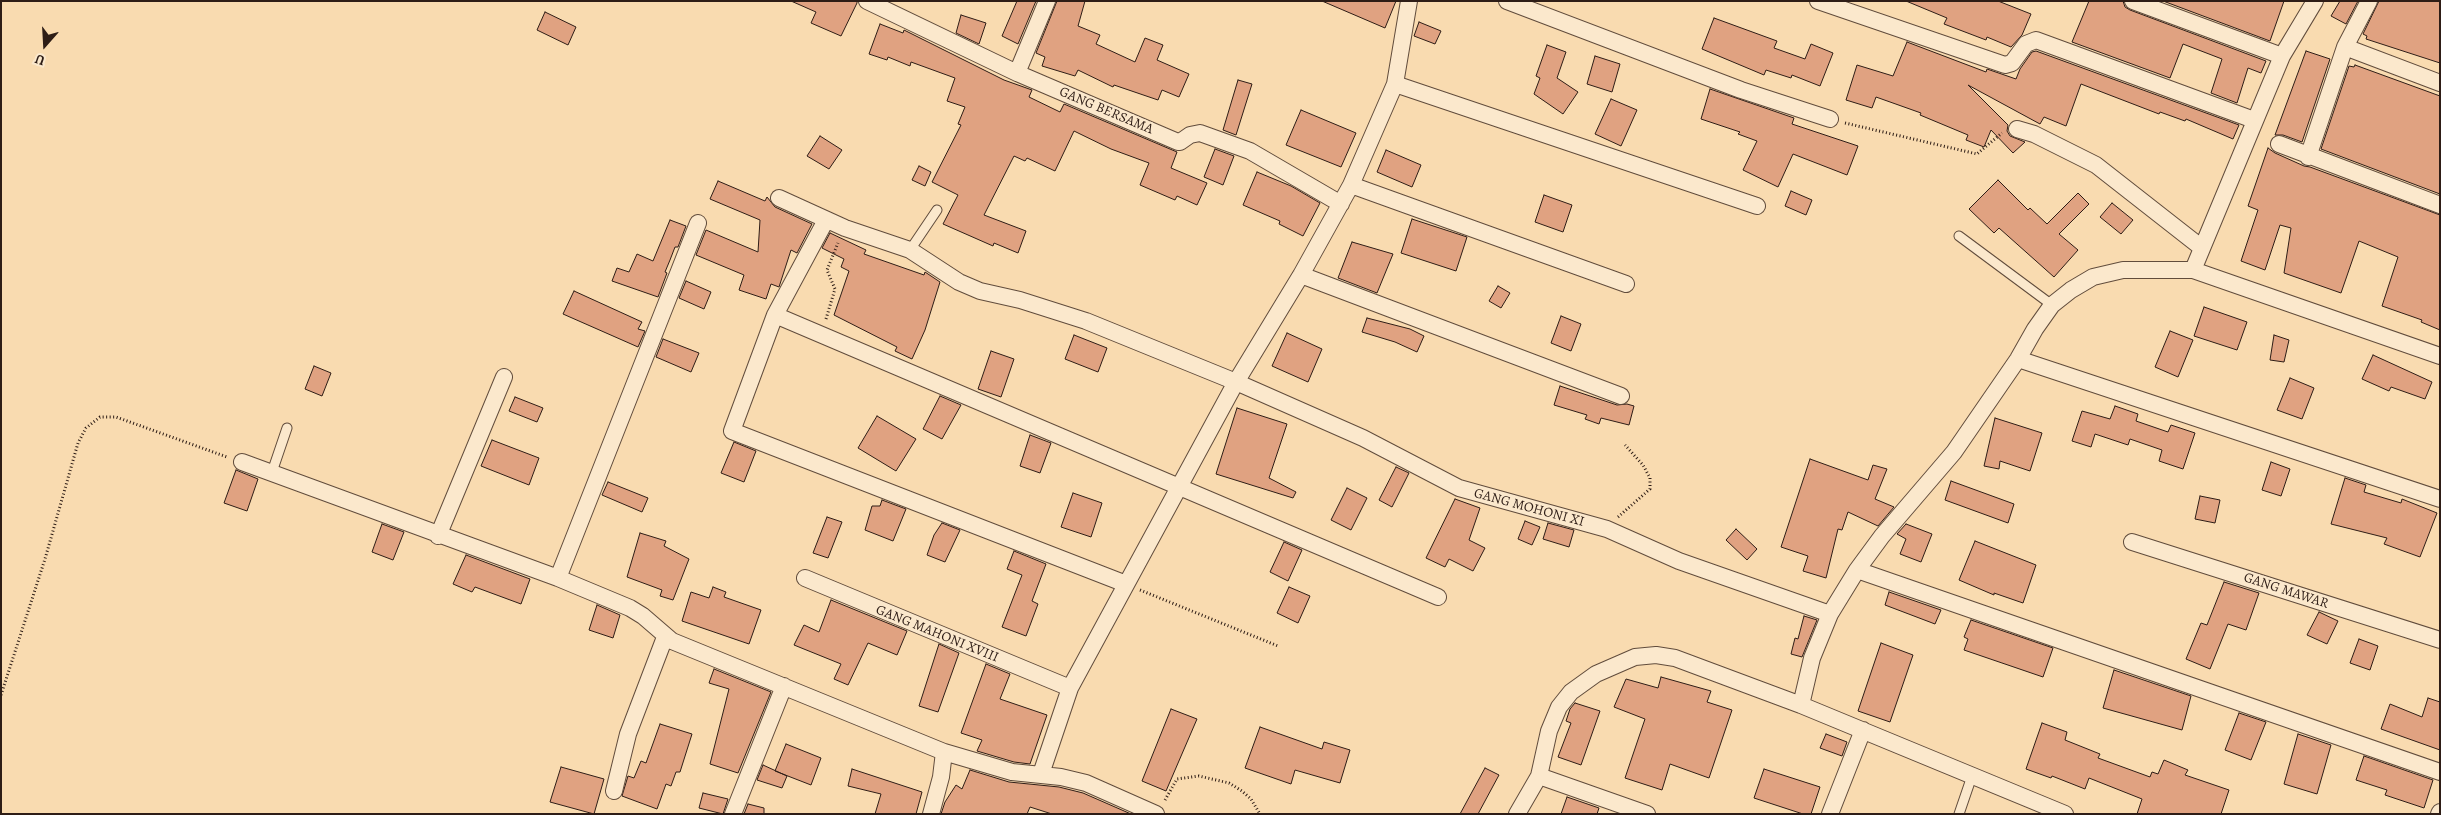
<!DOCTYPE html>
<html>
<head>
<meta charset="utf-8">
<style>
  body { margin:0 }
  #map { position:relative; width:2441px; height:815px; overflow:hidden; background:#f9dbb0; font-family:Alegreya,serif }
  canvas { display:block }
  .frame { position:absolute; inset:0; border:2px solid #2e1d16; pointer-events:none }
  .north { position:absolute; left:20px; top:20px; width:50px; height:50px; -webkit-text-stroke:4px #fbe8cc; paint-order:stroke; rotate:199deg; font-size:14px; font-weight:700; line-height:20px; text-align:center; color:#2e1d16 }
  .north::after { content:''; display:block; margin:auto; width:18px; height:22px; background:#2e1d16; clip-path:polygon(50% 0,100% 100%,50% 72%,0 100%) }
</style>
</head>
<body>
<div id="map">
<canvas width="2441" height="815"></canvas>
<div class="frame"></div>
<div class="north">U</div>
</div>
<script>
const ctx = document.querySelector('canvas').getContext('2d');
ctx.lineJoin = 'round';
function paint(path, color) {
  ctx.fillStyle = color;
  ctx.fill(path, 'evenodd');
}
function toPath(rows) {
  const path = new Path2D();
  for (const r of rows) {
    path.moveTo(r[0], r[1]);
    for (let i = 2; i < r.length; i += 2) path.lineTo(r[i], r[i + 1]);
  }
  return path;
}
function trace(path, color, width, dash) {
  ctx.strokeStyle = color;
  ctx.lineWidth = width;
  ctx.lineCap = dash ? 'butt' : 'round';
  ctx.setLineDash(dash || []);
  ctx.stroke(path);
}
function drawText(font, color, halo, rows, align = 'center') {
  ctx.font = font + ' Alegreya,serif';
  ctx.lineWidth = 4;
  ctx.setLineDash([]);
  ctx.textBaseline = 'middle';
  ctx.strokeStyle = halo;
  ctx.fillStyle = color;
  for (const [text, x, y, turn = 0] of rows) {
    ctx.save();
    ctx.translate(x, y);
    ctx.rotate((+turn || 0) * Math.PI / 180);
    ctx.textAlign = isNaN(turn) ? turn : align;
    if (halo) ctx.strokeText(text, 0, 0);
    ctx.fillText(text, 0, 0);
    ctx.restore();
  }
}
const building = toPath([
  [791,1,857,1,857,3,841,36,811,23,816,12,791,1],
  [1017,1,1036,1,1018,44,1002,36,1017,1],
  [1057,1,1085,1,1078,26,1100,35,1096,44,1135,62,1145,38,1163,45,1157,60,1189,74,1179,97,1162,90,1158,100,1114,85,1113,87,1078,70,1075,76,1042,66,1045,57,1036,53,1057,1],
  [1322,1,1396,1,1385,28,1322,1],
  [1906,1,1998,1,2031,14,2022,35,2011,47,1987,37,1986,40,1944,24,1947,18,1906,1],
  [2089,1,2123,1,2125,7,2130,10,2266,61,2261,73,2248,68,2237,103,2211,93,2222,59,2183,44,2170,78,2072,42,2089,1],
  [2163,1,2284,1,2270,41,2163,1],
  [2340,1,2358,1,2346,24,2331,16,2340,1],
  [2379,1,2440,1,2440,63,2366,39,2367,36,2363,34,2379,1],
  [545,12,576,27,568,45,537,30,545,12],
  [961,15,986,23,979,44,956,33,961,15],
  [1714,18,1777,41,1774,48,1805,59,1811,44,1833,53,1820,86,1792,75,1791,78,1766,70,1764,75,1702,49,1714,18],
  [1419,22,1441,31,1435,44,1414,36,1419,22],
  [880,24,903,33,904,30,1004,80,1032,90,1029,97,1060,112,1064,104,1177,152,1171,168,1207,183,1197,205,1177,196,1175,200,1140,185,1149,163,1111,149,1074,131,1055,171,1027,158,1025,161,1014,156,984,215,1026,231,1018,253,994,243,993,246,943,224,958,195,932,182,961,125,958,124,965,107,947,101,955,78,911,62,910,66,888,57,887,60,869,54,880,24],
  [1907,42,1986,72,1987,69,2016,79,2020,69,2032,52,2036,51,2239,125,2233,139,2186,119,2185,121,2160,112,2159,114,2081,84,2066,126,2044,117,2040,124,1968,85,2008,125,2007,131,2010,136,2025,142,2013,153,1991,130,1984,147,1966,140,1968,135,1920,115,1921,113,1876,97,1872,108,1846,100,1857,65,1893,76,1907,42],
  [1547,45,1566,52,1557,78,1578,92,1563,114,1534,94,1540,78,1536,76,1547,45],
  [2306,51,2330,59,2302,142,2283,135,2275,135,2306,51],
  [1595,56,1620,64,1612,92,1587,84,1595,56],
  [2355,65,2440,96,2440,194,2321,149,2349,66,2354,67,2355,65],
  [1238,80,1252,84,1236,135,1223,130,1238,80],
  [1710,89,1794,118,1792,124,1858,146,1847,175,1793,154,1778,187,1743,170,1757,141,1738,134,1740,132,1701,119,1710,89],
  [1611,99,1637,110,1621,146,1595,134,1611,99],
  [1301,110,1356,133,1341,167,1286,145,1301,110],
  [820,136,842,150,829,169,807,156,820,136],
  [2268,148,2275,153,2304,166,2310,167,2440,215,2440,330,2421,322,2422,320,2382,306,2398,257,2359,241,2341,293,2284,273,2291,228,2280,225,2265,270,2241,261,2258,210,2248,206,2268,148],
  [1215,149,1234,156,1223,185,1204,177,1215,149],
  [1386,150,1421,165,1412,187,1377,172,1386,150],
  [919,166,931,172,925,186,912,180,919,166],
  [1257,172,1291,186,1320,203,1303,236,1279,224,1280,221,1243,205,1257,172],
  [1998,180,2028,210,2030,208,2047,224,2078,193,2089,204,2059,234,2078,250,2054,277,1999,228,1994,233,1969,209,1998,180],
  [718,181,765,201,767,197,775,207,812,224,797,253,791,250,779,287,771,284,766,299,739,290,744,275,696,255,706,230,758,252,760,220,710,199,718,181],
  [1791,191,1812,200,1806,215,1785,206,1791,191],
  [1544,195,1572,205,1563,232,1535,222,1544,195],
  [2112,203,2133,220,2121,234,2100,217,2112,203],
  [1412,219,1467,237,1456,271,1401,253,1412,219],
  [670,220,686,226,678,247,675,247,670,260,665,272,667,273,658,297,612,281,617,268,629,272,637,254,653,261,670,220],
  [830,233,866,250,864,254,924,275,925,272,940,282,925,330,912,359,895,351,897,347,834,315,849,271,841,267,844,259,822,248,830,233],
  [1352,242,1393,254,1377,293,1338,278,1352,242],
  [686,281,711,292,704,309,679,298,686,281],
  [1498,286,1510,293,1501,308,1489,301,1498,286],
  [574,291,642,322,638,329,645,331,638,347,563,314,574,291],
  [2204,307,2247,322,2237,350,2194,336,2204,307],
  [1561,316,1581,324,1571,351,1551,343,1561,316],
  [1367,318,1410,329,1424,336,1417,352,1395,342,1362,332,1367,318],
  [2170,331,2193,340,2178,377,2155,367,2170,331],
  [1287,333,1322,349,1308,382,1272,366,1287,333],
  [1074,335,1107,348,1098,372,1065,359,1074,335],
  [2274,335,2289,340,2284,362,2270,360,2274,335],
  [663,339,699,353,691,372,656,357,663,339],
  [991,351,1014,359,1001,397,978,389,991,351],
  [2373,355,2432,382,2425,399,2391,387,2389,391,2362,379,2373,355],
  [314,366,331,373,322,396,305,389,314,366],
  [2290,378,2314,388,2302,419,2277,410,2290,378],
  [1560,386,1617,405,1627,404,1634,406,1629,425,1601,418,1599,424,1585,419,1587,415,1554,405,1560,386],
  [940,396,961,405,942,439,923,429,940,396],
  [515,397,543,408,537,422,509,411,515,397],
  [2115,406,2138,414,2136,421,2168,432,2171,425,2195,433,2183,469,2159,461,2162,450,2130,439,2128,445,2095,434,2091,447,2072,441,2082,411,2110,419,2115,406],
  [1237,408,1287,424,1269,478,1296,492,1293,498,1216,474,1237,408],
  [877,416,916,439,896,471,858,448,877,416],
  [1995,418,2042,433,2030,471,2000,461,1999,469,1984,466,1995,418],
  [1030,435,1051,443,1040,473,1020,466,1030,435],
  [492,440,539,458,529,485,481,466,492,440],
  [734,442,756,451,744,482,721,473,734,442],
  [1810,459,1868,480,1873,465,1887,469,1875,499,1894,507,1878,526,1848,512,1842,530,1838,529,1826,578,1803,571,1808,556,1781,547,1810,459],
  [2271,462,2290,469,2281,496,2262,490,2271,462],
  [1396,467,1409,473,1392,507,1379,500,1396,467],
  [236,470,258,479,247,511,224,503,236,470],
  [2345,478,2366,485,2364,492,2401,503,2402,499,2437,513,2420,557,2384,544,2387,538,2331,524,2345,478],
  [1951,481,2014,504,2008,523,1945,500,1951,481],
  [608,482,648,498,642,512,602,495,608,482],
  [1347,488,1367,498,1351,530,1331,520,1347,488],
  [1073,493,1102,503,1091,537,1061,527,1073,493],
  [2200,496,2220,500,2215,523,2195,519,2200,496],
  [1455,499,1480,508,1469,540,1485,548,1473,571,1449,559,1445,567,1426,558,1455,499],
  [882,500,906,509,893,541,865,530,872,506,880,506,882,500],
  [827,517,842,522,828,558,813,553,827,517],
  [1525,521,1540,527,1532,545,1518,539,1525,521],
  [942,523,960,530,945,562,927,555,934,535,942,523],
  [1548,523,1574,530,1569,547,1543,539,1548,523],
  [382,524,404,532,393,560,372,552,382,524],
  [1906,524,1932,534,1921,562,1900,554,1906,539,1897,534,1906,524],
  [1736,529,1757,549,1747,560,1726,540,1736,529],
  [640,533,666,541,664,546,689,559,673,600,660,596,662,590,627,577,640,533],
  [1975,541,2036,565,2023,603,1994,593,1994,595,1959,580,1975,541],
  [1284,542,1302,550,1288,581,1270,572,1284,542],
  [1014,551,1046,564,1032,601,1038,604,1026,636,1002,627,1022,575,1007,569,1014,551],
  [466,555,530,579,521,604,475,587,472,592,453,584,466,555],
  [2224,582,2259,593,2246,630,2228,624,2210,669,2186,659,2201,623,2207,625,2224,582],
  [713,587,726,592,724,597,761,610,749,644,682,621,691,592,709,598,713,587],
  [1289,587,1310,596,1298,623,1277,613,1289,587],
  [1889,592,1941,610,1935,624,1885,605,1889,592],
  [831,600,907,631,897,655,868,643,848,685,834,679,841,664,794,645,804,625,819,632,831,600],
  [597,605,620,615,613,638,589,630,597,605],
  [2319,612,2338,621,2327,644,2307,635,2319,612],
  [1804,616,1817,620,1802,657,1791,654,1795,638,1798,639,1804,616],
  [1971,620,2053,648,2043,677,1964,650,1968,639,1964,637,1971,620],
  [2359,639,2378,646,2370,670,2350,663,2359,639],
  [1881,643,1913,655,1890,722,1858,711,1881,643],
  [939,644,959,653,938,712,919,706,939,644],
  [986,664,1010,674,1000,699,1047,715,1030,764,1014,762,977,751,982,740,961,733,986,664],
  [714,669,771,692,738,773,710,764,729,689,709,683,714,669],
  [2114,670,2191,696,2182,730,2103,708,2114,670],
  [1661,677,1711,691,1707,702,1732,710,1709,778,1670,764,1662,790,1625,778,1645,719,1614,707,1626,679,1658,688,1661,677],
  [2428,698,2440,702,2440,750,2381,729,2390,704,2422,717,2428,698],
  [1575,703,1600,711,1581,765,1558,757,1571,723,1566,721,1570,709,1575,703],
  [1171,709,1197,719,1166,791,1142,781,1171,709],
  [2239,713,2266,722,2251,760,2225,750,2239,713],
  [2042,723,2067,732,2065,740,2100,754,2098,758,2150,777,2152,772,2158,774,2164,760,2188,770,2185,775,2229,790,2221,814,2137,814,2142,799,2089,778,2085,789,2052,776,2051,778,2026,769,2042,723],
  [660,724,692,734,680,772,676,772,671,786,666,784,657,809,622,796,628,776,634,778,641,761,646,763,660,724],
  [1260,727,1322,749,1324,742,1350,750,1340,783,1295,770,1291,784,1245,768,1260,727],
  [1826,734,1847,742,1842,756,1820,748,1826,734],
  [2298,734,2331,745,2317,794,2284,784,2298,734],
  [786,744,821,758,811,785,775,771,786,744],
  [2364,756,2433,780,2424,808,2385,795,2387,790,2356,780,2364,756],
  [763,765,787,776,782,788,757,780,763,765],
  [561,767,604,779,594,814,550,802,561,767],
  [1485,768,1499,775,1478,814,1460,814,1485,768],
  [852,769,922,792,916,814,875,814,881,794,848,786,852,769],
  [1764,769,1820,787,1811,814,1803,814,1754,798,1764,769],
  [970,770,1009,782,1059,787,1083,793,1131,814,1052,814,1030,807,1027,814,941,814,945,802,956,785,962,789,970,770],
  [703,793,728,799,723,814,699,808,703,793],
  [1567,797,1599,808,1597,814,1561,814,1567,797],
  [748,804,764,808,764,814,744,814,748,804]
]);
paint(building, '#e0a281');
trace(building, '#2e1d16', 1);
const lane = toPath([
  [1959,236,2052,305],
  [910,250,937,210],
  [271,475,287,428],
  [1959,814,1972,776]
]);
const street = toPath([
  [867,1,1017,73,1178,142,1180,142,1190,135,1200,133,1250,151,1341,204],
  [1507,1,1741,90,1830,119],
  [1818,1,2005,65,2012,63,2026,44,2036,40,2254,120],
  [2133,1,2282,56],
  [2345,47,2440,83],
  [1017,73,1047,1],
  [1395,84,1757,206],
  [2017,129,2034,134,2096,165,2202,248],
  [2279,144,2440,205],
  [2308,157,2345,47,2369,1],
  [1351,185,1626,284],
  [779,198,845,228,910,250,959,282,980,291,1020,300,1086,321,1236,382,1363,438,1459,488,1607,529,1679,561,1830,614],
  [826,220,775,315,732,431,1126,584],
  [2193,270,2282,56,2315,1],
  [1301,275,1621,396],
  [775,315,1438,597],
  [2018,359,2440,499],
  [242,462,558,578,630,608,643,616,672,641,944,752,1012,772,1061,777,1086,783,1156,814],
  [438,536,504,377],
  [2132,542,2440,640],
  [1857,570,2440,772],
  [558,578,698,223],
  [805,578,1070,688],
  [1801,705,1812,658,1830,614,1857,570,1882,536,1954,452,2018,359,2035,329,2052,305,2071,290,2093,277,2123,270,2193,270,2440,356],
  [1041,774,1070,688,1236,382,1301,275,1351,185,1395,84,1409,1],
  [1539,776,1549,731,1559,707,1571,692,1596,674,1635,657,1656,655,1675,658,1801,705,2065,814],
  [614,791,628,734,665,637],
  [733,814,784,686],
  [931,814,941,777,944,752],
  [1517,814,1539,776,1647,814],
  [1830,814,1863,730],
  [2439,814,2440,812]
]);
trace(lane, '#614c3c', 11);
trace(street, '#614c3c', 18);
trace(toPath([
  [1845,123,1977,154,2002,133],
  [826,319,835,289,827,270,838,243],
  [1618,517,1650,489,1650,478,1643,465,1625,445],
  [1140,590,1278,646],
  [1,695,45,559,78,443,86,428,100,417,116,417,227,457],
  [1165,800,1177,779,1199,776,1229,783,1242,791,1251,799,1260,814]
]), '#2e1d16', 3, [1, 2.5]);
trace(lane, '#fbe8cc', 9);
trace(street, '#fbe8cc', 16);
drawText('14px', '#2e1d16', '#fbe8cc', [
  ["GANG BERSAMA",1106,111,23],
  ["GANG MOHONI XI",1529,508,15],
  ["GANG MAWAR",2286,591,18],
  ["GANG MAHONI XVIII",937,634,22]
]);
</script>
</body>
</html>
